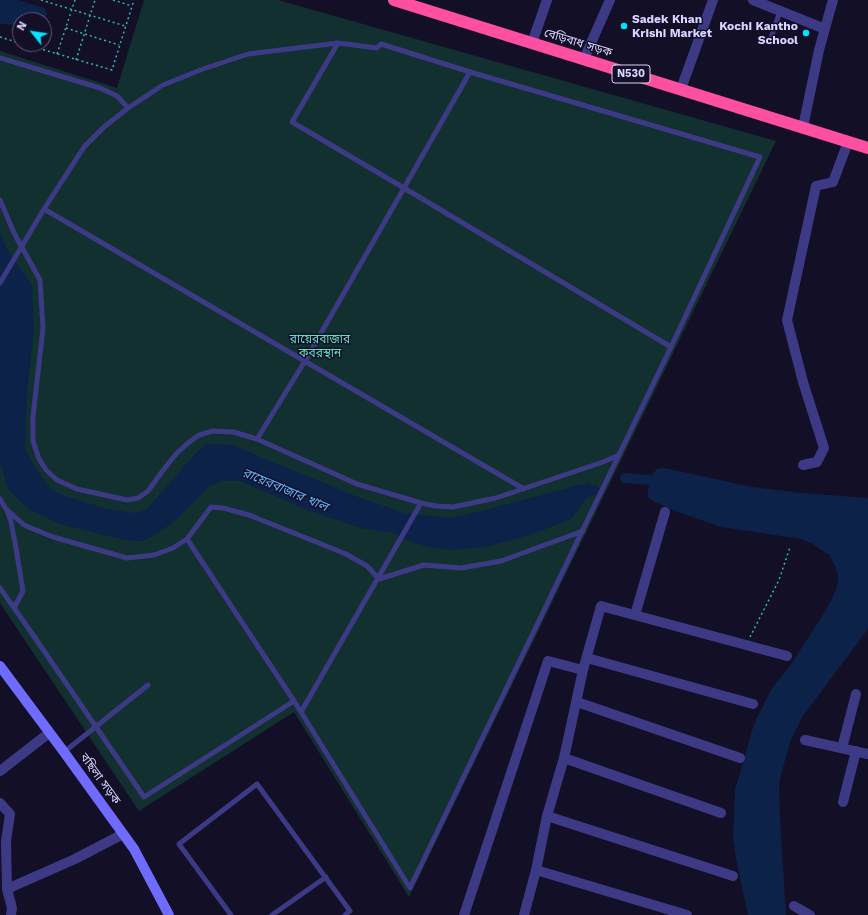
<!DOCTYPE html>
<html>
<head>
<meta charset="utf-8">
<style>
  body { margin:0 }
  #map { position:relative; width:868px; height:915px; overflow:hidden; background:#130f26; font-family:"Work Sans",sans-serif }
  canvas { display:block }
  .north { position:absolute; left:12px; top:12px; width:40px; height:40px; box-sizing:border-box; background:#130f26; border:1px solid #625e7d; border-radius:50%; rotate:300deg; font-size:11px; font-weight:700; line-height:16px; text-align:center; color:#d9d4ff }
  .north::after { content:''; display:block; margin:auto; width:14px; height:18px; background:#00e5ff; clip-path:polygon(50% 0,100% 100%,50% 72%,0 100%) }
</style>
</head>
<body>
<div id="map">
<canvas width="868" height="915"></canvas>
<div class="north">N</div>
</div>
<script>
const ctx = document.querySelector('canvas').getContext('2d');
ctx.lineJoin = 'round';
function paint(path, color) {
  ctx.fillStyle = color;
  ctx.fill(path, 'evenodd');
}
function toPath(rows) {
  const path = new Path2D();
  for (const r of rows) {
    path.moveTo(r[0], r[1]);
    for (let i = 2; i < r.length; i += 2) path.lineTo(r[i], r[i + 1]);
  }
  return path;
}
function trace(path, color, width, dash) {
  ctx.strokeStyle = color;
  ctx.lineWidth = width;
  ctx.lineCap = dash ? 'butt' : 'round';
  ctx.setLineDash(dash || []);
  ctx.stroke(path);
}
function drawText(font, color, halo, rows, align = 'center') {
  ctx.font = font + ' "Work Sans","Noto Sans Bengali",sans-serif';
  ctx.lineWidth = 3;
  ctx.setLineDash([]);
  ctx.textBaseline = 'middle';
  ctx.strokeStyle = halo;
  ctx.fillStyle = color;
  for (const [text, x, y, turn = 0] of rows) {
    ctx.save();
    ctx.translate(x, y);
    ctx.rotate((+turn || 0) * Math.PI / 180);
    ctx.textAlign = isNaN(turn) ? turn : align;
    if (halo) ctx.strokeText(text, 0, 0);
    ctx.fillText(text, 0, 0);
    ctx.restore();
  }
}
paint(toPath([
  [144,0,278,0,776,141,409,897,294,712,139,811,0,603,0,51,117,88]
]), '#12302f');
paint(toPath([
  [0,0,18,0,44,8,47,13,46,16,42,20,20,20,20,25,0,24],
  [0,232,7,249,32,285,34,331,27,391,25,449,38,472,51,489,65,496,104,508,133,513,146,510,195,454,206,444,232,445,358,497,405,513,449,518,478,512,578,485,591,483,591,492,571,519,530,535,485,547,453,550,433,548,416,544,393,533,361,528,307,510,240,481,223,481,211,485,176,520,158,533,144,541,125,540,60,524,28,509,8,489,0,463],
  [664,468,752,487,803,493,868,498,868,629,803,716,790,742,782,771,779,785,780,817,786,915,748,915,737,864,733,837,735,790,754,724,772,688,789,667,821,618,833,597,837,587,838,577,836,568,829,555,813,544,801,539,721,527,672,510,651,500,648,497,648,489,652,474,657,469]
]), '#0c2248');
trace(toPath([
  [625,478,663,481],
  [578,495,595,490]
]), '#0c2248', 10);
trace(toPath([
  [41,0,125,26],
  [113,0,132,6],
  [66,28,119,45],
  [0,37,20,43],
  [24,44,112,70,134,0],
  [57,54,75,0],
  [76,60,95,0],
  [750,637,779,580,790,547]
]), '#2fb8b0', 1.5, [2, 3]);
trace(toPath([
  [770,41,780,11],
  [338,43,377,48,381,44,470,72],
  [0,58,100,88,117,96,128,108,104,127,84,147,44,209,0,283],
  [128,108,163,85,203,69,248,54,338,43,292,122,404,188,305,361,257,439],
  [0,200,14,233,40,280,43,328,33,417,33,441,39,459,46,470,57,480,77,489,127,500,138,498,148,491,164,469,177,453,188,443,199,435,213,431,233,432,257,439,357,484,421,503,436,506,453,507,496,498,603,462,619,455],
  [44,209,524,489],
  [0,499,6,509,24,525,53,537,127,558,154,555,173,548,187,539,211,507,223,508,249,515,346,554,367,566,379,579,424,565,461,568,501,561,583,531],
  [7,510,11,522,16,548,23,591,14,608],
  [0,588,31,632,144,797,294,701,187,539],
  [294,701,301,712,421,503],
  [301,712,410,888,671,347,760,157,470,72,404,188,671,347],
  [64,752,148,685],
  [231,915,179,844,257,784,350,911,345,915],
  [272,915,326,877]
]), '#3d3a85', 5);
trace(toPath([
  [753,0,825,29],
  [532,43,547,0],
  [584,59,610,0],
  [681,89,713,0],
  [803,127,819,50,833,0],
  [803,465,817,462,824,448,803,382,787,320,816,186,833,182,848,142],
  [635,615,665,512],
  [587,658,753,704],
  [577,702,740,758],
  [805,740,868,754],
  [842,748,856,694],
  [564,758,721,813],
  [0,771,49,733],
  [843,802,856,751],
  [0,803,10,814,6,841,7,889,12,908,11,915],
  [547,816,733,876],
  [536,870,687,915],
  [7,889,75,859,123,834],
  [794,906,810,915],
  [464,915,548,661,583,670],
  [524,915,536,870,547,816,564,758,583,670,601,606,787,656]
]), '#3d3a85', 10);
trace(toPath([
  [0,666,64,752,134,849,169,915]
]), '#6f6bff', 10);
trace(toPath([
  [394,0,868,148]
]), '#ff4fa3', 12);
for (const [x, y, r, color] of [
  [624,26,4,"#00e5ff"],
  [806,33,4,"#00e5ff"]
]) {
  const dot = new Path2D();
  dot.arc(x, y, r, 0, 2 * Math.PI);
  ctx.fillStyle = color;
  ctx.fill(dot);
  trace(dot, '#130f26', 1.5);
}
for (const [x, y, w] of [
  [631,74,38]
]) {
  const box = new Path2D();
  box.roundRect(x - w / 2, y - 9, w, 18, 3);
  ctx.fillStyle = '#130f26';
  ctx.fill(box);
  trace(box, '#d9d4ff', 1);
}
drawText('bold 11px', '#d9d4ff', null, [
  ["N530",631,74]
]);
drawText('bold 12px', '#d9d4ff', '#130f26', [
  ["Sadek Khan",632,19],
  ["Krishi Market",632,33],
  ["Kochi Kantho",798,26,"right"],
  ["School",798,40,"right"]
], 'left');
drawText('12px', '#d9d4ff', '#130f26', [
  ["বেড়িবাধ সড়ক",578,43,17],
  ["বছিলা সড়ক",100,779,54]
]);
drawText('12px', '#5fe0c0', '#130f26', [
  ["রায়েরবাজার",320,339],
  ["কবরস্থান",320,353]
]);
drawText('italic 13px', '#62b6ff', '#130f26', [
  ["রায়েরবাজার খাল",285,490,23]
]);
</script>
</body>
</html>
